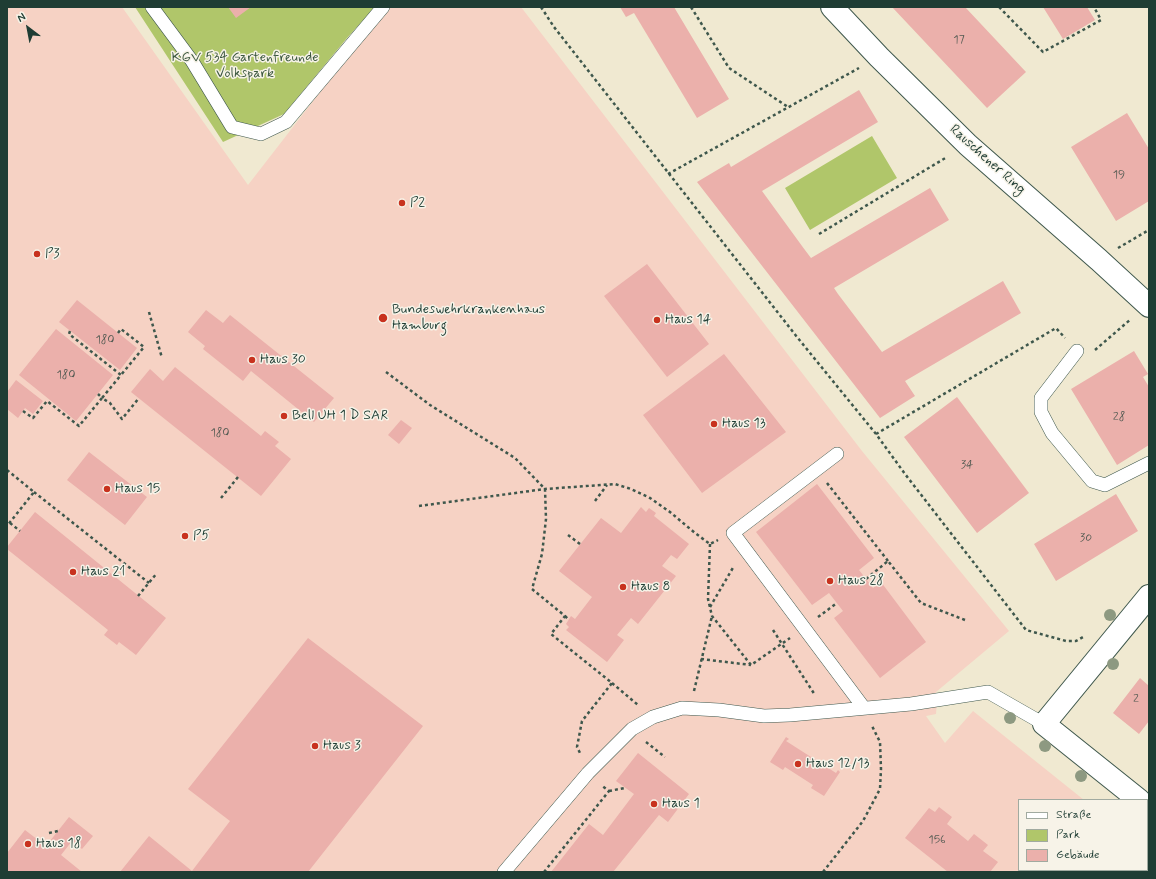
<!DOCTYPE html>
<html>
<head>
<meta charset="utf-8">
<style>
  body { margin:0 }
  #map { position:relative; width:1156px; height:879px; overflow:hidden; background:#f0e9d1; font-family:Mynerve,sans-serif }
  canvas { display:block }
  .frame { position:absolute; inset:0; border:8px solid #1f3d34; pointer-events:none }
  .legend { position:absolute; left:1018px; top:799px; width:130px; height:72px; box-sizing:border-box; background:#f7f3e8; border:1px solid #a1aaa0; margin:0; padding:5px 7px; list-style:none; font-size:12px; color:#1f3d34 }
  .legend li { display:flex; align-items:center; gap:8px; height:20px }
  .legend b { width:20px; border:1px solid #a1aaa0 }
  .north { position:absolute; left:8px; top:8px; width:40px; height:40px; -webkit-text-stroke:3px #f7f3e8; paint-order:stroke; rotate:328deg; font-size:11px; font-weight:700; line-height:16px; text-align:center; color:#1f3d34 }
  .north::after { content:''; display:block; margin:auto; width:14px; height:18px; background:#1f3d34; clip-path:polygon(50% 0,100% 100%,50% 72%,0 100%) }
</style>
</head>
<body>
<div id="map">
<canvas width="1156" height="879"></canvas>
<div class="frame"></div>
<ul class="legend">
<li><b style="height:5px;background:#fff"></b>Straße</li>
<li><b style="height:11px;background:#b0c66a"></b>Park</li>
<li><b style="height:11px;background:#ebb0ab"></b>Gebäude</li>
</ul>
<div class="north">N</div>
</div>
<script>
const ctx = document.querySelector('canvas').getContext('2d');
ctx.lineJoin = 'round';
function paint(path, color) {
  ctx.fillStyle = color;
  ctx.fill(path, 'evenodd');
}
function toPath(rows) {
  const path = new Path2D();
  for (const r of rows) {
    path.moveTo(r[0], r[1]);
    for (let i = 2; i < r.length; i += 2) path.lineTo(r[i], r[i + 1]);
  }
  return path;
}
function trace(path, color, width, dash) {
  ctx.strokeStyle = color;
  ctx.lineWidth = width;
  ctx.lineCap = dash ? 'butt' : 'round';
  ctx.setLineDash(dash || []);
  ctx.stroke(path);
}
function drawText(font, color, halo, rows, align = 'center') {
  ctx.font = font + ' Mynerve,sans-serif';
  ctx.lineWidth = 3;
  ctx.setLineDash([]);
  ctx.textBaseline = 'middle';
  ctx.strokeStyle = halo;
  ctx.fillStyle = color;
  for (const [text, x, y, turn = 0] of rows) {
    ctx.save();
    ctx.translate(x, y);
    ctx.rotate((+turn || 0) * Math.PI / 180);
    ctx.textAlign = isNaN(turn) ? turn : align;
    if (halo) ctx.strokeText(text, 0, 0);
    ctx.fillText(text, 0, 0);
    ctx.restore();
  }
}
paint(toPath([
  [7,7,122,7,248,185,386,7,521,7,862,451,1009,631,936,692,937,701,936,714,926,716,945,743,973,711,1084,800,1019,800,1019,870,1114,870,1113,872,7,872]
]), '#f6d2c4');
paint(toPath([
  [135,7,375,7,347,38,284,114,223,142],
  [872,136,897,178,810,230,785,188]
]), '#b0c66a');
paint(toPath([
  [228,7,251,7,236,18],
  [620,7,674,7,729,99,697,118,634,13,626,17],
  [892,7,965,7,1026,72,987,108],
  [1043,7,1087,7,1095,20,1063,39],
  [859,90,878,122,762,191,802,246,811,258,930,188,949,220,834,288,838,294,882,352,1003,281,1021,313,905,381,915,396,880,418,697,182,729,163,731,167],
  [1127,113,1149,149,1149,201,1116,221,1071,147],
  [647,264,709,344,667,377,604,296],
  [77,300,137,348,120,370,59,322],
  [206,310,223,323,230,315,334,398,314,422,251,371,243,381,203,349,205,346,188,332],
  [56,329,113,375,76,421,19,375],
  [1134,351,1148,374,1143,377,1149,387,1149,445,1117,465,1071,389],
  [724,354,786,432,702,493,643,415],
  [175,367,261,436,265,431,279,442,275,446,291,459,261,496,131,392,150,369,163,381],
  [16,380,43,401,33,414,25,408,18,418,7,409,7,392],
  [957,397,1029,493,977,533,904,437],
  [401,420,412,428,399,444,388,435],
  [89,452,147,497,125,525,67,480],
  [817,484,874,558,859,570,873,588,881,582,926,642,880,678,834,618,843,611,829,593,812,605,756,532],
  [1116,494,1138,531,1056,581,1034,544],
  [641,507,646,512,649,508,656,513,654,516,689,544,677,559,671,555,662,566,676,576,638,624,631,618,617,635,624,640,607,662,566,630,569,627,566,624,571,616,575,619,592,597,559,571,601,518,621,533],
  [35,512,166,618,136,655,119,642,117,645,104,635,108,630,7,549,7,547],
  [308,638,423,726,308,872,120,872,149,836,192,871,230,821,188,789],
  [1140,678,1149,686,1149,721,1139,734,1113,713],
  [786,737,789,739,786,741,836,773,838,770,840,772,824,796,811,788,813,785,785,767,783,770,770,762],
  [638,753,689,794,668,822,659,815,613,872,551,872,589,824,603,835,634,794,616,781],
  [939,807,952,817,947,824,968,841,974,834,988,845,983,851,998,862,990,872,948,872,905,838,929,808,935,812],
  [69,817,93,836,82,849,72,841,61,855,82,872,7,872,7,853,25,830,46,846],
  [1053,870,1108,870,1106,872,1056,872]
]), '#ebb0ab');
const lane = toPath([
  [152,7,192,61,232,127,261,134,286,122,383,7],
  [1077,351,1041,398,1041,412,1052,433,1092,481,1105,485,1149,463],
  [837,454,733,533,864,708],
  [504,872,588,773,632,729,653,717,682,708,719,710,764,716,790,715,911,704,988,692,1044,724]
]);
const street = toPath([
  [832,7,879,57,968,145,1099,260,1149,306],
  [1139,800,1044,724,1149,596]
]);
trace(lane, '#3e574c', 14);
trace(street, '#3e574c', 24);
trace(toPath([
  [541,7,554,27,797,337,876,434,905,474,1026,630,1066,641,1076,641,1085,636],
  [691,7,729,68,788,107],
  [999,7,1043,52,1101,20,1094,7],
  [668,174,859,68],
  [819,234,947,157],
  [1118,248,1149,230],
  [149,312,162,358],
  [70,331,69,334,121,375,102,398,110,403,122,419,139,398],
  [118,333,121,329,144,347,121,375],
  [1095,350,1131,319],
  [386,372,430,405,515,458,545,489,546,519,542,554,532,589,565,616,551,634,612,683,582,721,577,747,581,755],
  [23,411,33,418,47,401,79,426,102,398,98,394],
  [876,434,1056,328,1065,338],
  [7,470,34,492,7,526],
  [827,483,888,561],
  [34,492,149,583],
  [221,498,238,477],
  [595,501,607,485],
  [419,506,545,489,615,484,631,489,650,498,670,512,695,533,710,544,718,540],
  [10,523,20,531],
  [568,535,580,544],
  [710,544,708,599,712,616,751,665,790,638],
  [866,579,888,561,921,603,965,620],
  [138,596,157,573],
  [710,607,734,566],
  [565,616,569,620],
  [818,617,837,603],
  [773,630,815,695],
  [701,659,751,665],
  [612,683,638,705],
  [694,691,712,616],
  [646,742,665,757],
  [609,791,625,788],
  [49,833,58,831],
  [1147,839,1149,836],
  [544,872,609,791,601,785],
  [823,872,863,821,880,789,881,769,880,742,872,726],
  [1121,872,1123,870]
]), '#3e574c', 2.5, [3, 3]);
trace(lane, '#fff', 13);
trace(street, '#fff', 22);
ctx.fillStyle = '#8d9981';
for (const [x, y] of [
  [1110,615],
  [1113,664],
  [1010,718],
  [1045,746],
  [1081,776]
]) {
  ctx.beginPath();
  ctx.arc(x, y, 6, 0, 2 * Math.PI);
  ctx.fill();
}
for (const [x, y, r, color] of [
  [402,203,4,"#c8321e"],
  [37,254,4,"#c8321e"],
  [383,318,5,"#c8321e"],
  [657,320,4,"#c8321e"],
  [252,360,4,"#c8321e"],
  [284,416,4,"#c8321e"],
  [714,424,4,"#c8321e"],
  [107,489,4,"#c8321e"],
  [185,536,4,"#c8321e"],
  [73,572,4,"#c8321e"],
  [830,581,4,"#c8321e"],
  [623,587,4,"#c8321e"],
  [315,746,4,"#c8321e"],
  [798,764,4,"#c8321e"],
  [654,804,4,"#c8321e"],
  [28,844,4,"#c8321e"]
]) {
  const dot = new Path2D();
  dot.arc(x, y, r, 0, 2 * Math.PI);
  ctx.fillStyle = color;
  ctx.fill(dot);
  trace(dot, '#f7f3e8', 1.5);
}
drawText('12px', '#525a52', null, [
  ["17",959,40],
  ["19",1119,175],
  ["180",105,340],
  ["180",66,375],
  ["28",1119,417],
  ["180",220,433],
  ["34",967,465],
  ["30",1086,538],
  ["2",1136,699],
  ["156",937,840]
]);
drawText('14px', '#3c583f', '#f7f3e8', [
  ["KGV 534 Gartenfreunde",245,58],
  ["Volkspark",245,74]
]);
drawText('14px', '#1f3d34', '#f7f3e8', [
  ["Rauschener Ring",987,160,42]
]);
drawText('14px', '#1f3d34', '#f7f3e8', [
  ["P2",410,203],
  ["P3",45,254],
  ["Bundeswehrkrankenhaus",392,310],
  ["Hamburg",392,326],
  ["Haus 14",665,320],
  ["Haus 30",260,360],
  ["Bell UH 1 D SAR",292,416],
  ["Haus 13",722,424],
  ["Haus 15",115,489],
  ["P5",193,536],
  ["Haus 21",81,572],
  ["Haus 28",838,581],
  ["Haus 8",631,587],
  ["Haus 3",323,746],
  ["Haus 12/13",806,764],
  ["Haus 1",662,804],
  ["Haus 18",36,844]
], 'left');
</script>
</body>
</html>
